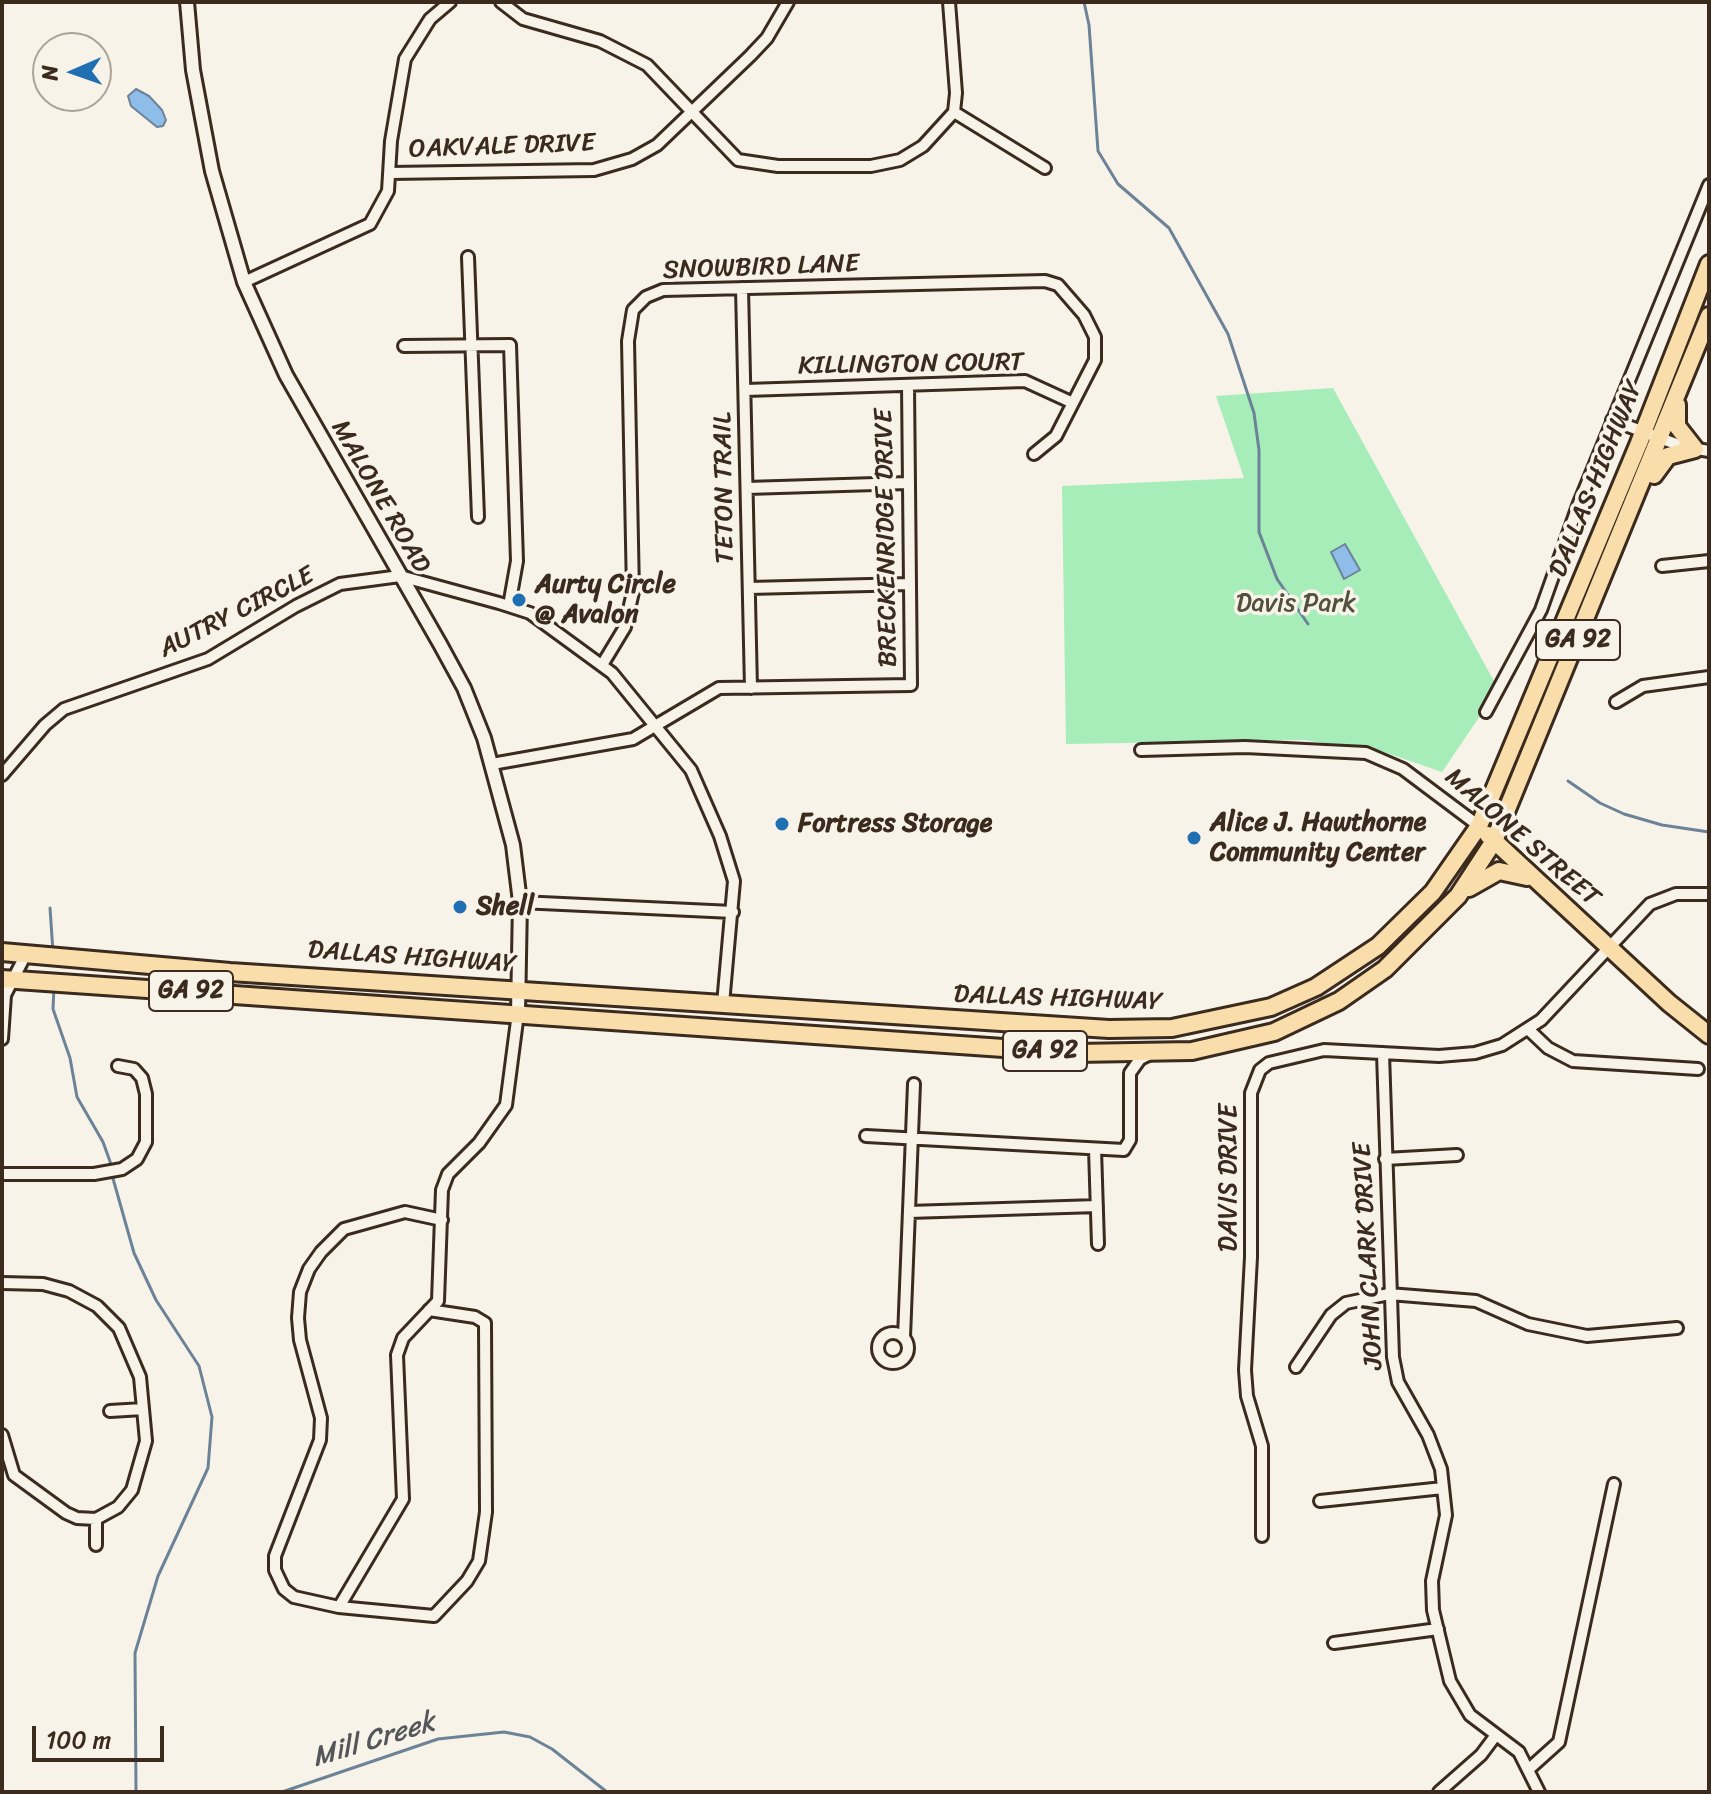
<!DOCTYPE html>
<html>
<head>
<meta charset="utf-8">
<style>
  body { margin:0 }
  #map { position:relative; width:1711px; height:1794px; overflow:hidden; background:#f7f3e8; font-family:Sriracha,sans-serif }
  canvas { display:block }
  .frame { position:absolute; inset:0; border:4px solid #3b2a1e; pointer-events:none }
  .north { position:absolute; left:32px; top:32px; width:80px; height:80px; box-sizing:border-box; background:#f7f3e8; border:2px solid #aca397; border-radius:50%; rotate:268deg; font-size:22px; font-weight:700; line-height:32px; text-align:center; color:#3b2a1e }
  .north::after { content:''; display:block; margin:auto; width:28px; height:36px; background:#1f6fb2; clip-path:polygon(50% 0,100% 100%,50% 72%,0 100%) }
  .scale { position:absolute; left:32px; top:1726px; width:132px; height:36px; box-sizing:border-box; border:4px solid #3b2a1e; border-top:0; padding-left:10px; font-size:24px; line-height:28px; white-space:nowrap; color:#3b2a1e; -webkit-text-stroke:6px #f7f3e8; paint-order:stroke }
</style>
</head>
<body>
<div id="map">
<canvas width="1711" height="1794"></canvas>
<div class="frame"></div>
<div class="north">N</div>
<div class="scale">100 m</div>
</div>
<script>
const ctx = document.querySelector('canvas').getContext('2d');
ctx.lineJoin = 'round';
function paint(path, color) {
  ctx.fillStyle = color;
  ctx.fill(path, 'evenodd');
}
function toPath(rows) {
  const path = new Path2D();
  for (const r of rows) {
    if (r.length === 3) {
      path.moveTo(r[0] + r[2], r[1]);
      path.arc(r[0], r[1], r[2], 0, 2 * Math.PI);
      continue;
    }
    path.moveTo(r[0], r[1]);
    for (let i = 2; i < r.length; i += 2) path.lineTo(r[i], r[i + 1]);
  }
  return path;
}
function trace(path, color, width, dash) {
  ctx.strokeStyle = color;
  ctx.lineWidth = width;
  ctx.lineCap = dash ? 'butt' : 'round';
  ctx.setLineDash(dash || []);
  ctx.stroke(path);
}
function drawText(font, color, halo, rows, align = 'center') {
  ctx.font = font + ' Sriracha,sans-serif';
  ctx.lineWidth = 7;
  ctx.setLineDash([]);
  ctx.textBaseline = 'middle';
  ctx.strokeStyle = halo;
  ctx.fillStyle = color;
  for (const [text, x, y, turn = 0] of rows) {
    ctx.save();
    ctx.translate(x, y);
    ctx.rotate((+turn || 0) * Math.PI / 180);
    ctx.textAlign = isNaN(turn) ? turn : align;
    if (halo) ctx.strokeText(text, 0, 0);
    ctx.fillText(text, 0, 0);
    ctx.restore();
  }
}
paint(toPath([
  [1333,388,1495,683,1480,716,1442,772,1381,751,1303,740,1066,744,1062,486,1244,478,1216,396]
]), '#a7edba');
const water = toPath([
  [136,89,149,96,162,110,166,120,163,126,157,127,131,106,128,96,136,89],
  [1345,544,1360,570,1344,579,1331,552,1345,544]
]);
paint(water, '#8dbde8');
trace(water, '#6c8297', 2);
trace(toPath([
  [1084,2,1089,25,1098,151,1118,184,1169,228,1228,334,1254,413,1259,450,1259,532,1277,579,1308,624],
  [1568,781,1600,803,1624,814,1662,825,1709,832],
  [50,908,53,952],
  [54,987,53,1009,70,1058,77,1097,103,1142,112,1167],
  [112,1175,134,1253,156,1300,199,1366,212,1417,208,1468,158,1576,135,1653,136,1792],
  [282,1792,438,1739,504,1732,530,1737,552,1749,607,1792]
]), '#6c8297', 3);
const minor = toPath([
  [501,2,523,19,600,41,647,65,738,160,778,166,871,166,900,160,923,146,954,112,956,93,949,2],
  [954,112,1045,168],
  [390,173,594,170,632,159,657,145,750,56,767,38,788,2],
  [468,257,478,517],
  [244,282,370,224,388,191,391,141,405,59,430,19,450,2],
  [742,288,751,688],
  [404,346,510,345,517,561,509,606],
  [746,390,1025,381,1073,403],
  [1612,420,1684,447,1709,451],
  [747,488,908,483],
  [1662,566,1709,561],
  [749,588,910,584],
  [602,665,625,627,633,592,628,341,633,310,646,297,663,290,1045,281,1058,285,1084,315,1095,337,1095,360,1056,436,1034,454],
  [1616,702,1643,686,1709,677],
  [1486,712,1541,610,1579,503,1709,185],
  [1141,750,1245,747,1366,753,1403,769,1479,826],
  [492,764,633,739,719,688,911,685,908,385],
  [2,775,45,725,64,709,208,659,296,606,340,584,400,576,499,603,530,613,612,673,691,770,720,836,734,881,723,1004],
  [520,902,733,912],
  [1529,1030,1548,1048,1573,1061,1698,1069],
  [2,1039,5,995,26,954],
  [1383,1053,1393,1357,1398,1382,1428,1435,1441,1469,1446,1515,1432,1581,1433,1610,1450,1681,1470,1715,1519,1752,1539,1792],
  [866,1136,1124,1150,1130,1140,1130,1073,1140,1059,1150,1054],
  [1095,1149,1098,1244],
  [1385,1159,1457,1155],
  [2,1174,94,1174,122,1169,137,1159,146,1142,146,1094,142,1078,134,1069,118,1066],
  [909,1212,1097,1206],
  [2,1283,43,1284,69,1291,97,1306,119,1328,140,1377,146,1441,132,1490,118,1507,96,1519,77,1518,66,1513,14,1475,2,1435],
  [429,1310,475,1317,485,1323,486,1512,479,1561,467,1581,434,1616,339,1607,294,1597,284,1589,275,1570,275,1556,320,1440,321,1418,300,1340,298,1318,300,1292,309,1269,321,1252,344,1229,405,1212,442,1220],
  [893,1348,15],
  [904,1337,914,1084],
  [1296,1367,1331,1315,1346,1303,1389,1294,1476,1301,1528,1324,1587,1336,1677,1328],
  [110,1411,143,1409],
  [1320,1501,1443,1488],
  [96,1519,96,1545],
  [1262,1536,1262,1446,1247,1396,1245,1370,1251,1257,1251,1093,1260,1070,1269,1063,1324,1050,1439,1056,1475,1053,1502,1045,1541,1020,1650,904,1676,894,1709,894],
  [339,1607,403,1499,397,1355,403,1338,438,1301,442,1190,448,1174,479,1143,506,1105,518,1013],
  [1334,1643,1438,1629],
  [1529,1769,1559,1742,1614,1484],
  [1439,1792,1481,1755,1496,1735]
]);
const tertiary = toPath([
  [187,2,193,70,212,171,244,282,286,375,440,644,464,688,484,738,513,845,520,902,518,1013]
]);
const primary = toPath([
  [1677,405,1677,426,1695,449],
  [1654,475,1668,456,1695,449],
  [1488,835,1669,1003,1709,1035],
  [1469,888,1499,871,1527,877],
  [2,952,230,972,1109,1029,1172,1028,1271,1007,1316,987,1378,946,1433,892,1479,826,1639,443,1709,264],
  [2,979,1076,1053,1192,1051,1274,1032,1339,1001,1385,969,1458,896,1494,841,1709,316]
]);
trace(minor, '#3b2a1e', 16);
trace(tertiary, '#3b2a1e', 18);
trace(primary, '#3b2a1e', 22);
trace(minor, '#f7f3e8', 10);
trace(tertiary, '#f7f3e8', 12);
trace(primary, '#f9deab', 16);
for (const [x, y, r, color] of [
  [519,600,8,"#1f6fb2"],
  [782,824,8,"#1f6fb2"],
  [1194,838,8,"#1f6fb2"],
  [460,907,8,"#1f6fb2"]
]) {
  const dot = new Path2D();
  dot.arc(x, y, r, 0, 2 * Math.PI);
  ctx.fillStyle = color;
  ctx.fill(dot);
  trace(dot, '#f7f3e8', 3);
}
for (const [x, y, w] of [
  [1578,640,84],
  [191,991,84],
  [1045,1051,84]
]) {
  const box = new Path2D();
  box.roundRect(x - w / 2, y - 20, w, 40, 6);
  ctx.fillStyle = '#f7f3e8';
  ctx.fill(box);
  trace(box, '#3b2a1e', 2);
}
drawText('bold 24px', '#3b2a1e', null, [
  ["GA 92",1578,640],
  ["GA 92",191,991],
  ["GA 92",1045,1051]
]);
drawText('26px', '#3b2a1e', '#f7f3e8', [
  ["OAKVALE DRIVE",502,147,-2],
  ["SNOWBIRD LANE",761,268,-2],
  ["KILLINGTON COURT",911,365,-1],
  ["DALLAS HIGHWAY",1597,479,-68],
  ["TETON TRAIL",725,488,-91],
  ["MALONE ROAD",380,497,60],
  ["BRECKENRIDGE DRIVE",887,538,-91],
  ["AUTRY CIRCLE",237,613,-27],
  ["MALONE STREET",1522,838,41],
  ["DALLAS HIGHWAY",412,958,4],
  ["DALLAS HIGHWAY",1058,999,2],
  ["DAVIS DRIVE",1229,1178,-90],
  ["JOHN CLARK DRIVE",1369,1256,-93]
]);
drawText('bold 26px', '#3b2a1e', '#f7f3e8', [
  ["Aurty Circle",535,585],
  ["@ Avalon",535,615],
  ["Alice J. Hawthorne",1210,823],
  ["Community Center",1210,853],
  ["Fortress Storage",798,824],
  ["Shell",476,907]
], 'left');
drawText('26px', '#51513d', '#f7f3e8', [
  ["Davis Park",1296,604]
]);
drawText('italic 28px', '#54565b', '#f7f3e8', [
  ["Mill Creek",374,1741,-17]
]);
</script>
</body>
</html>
